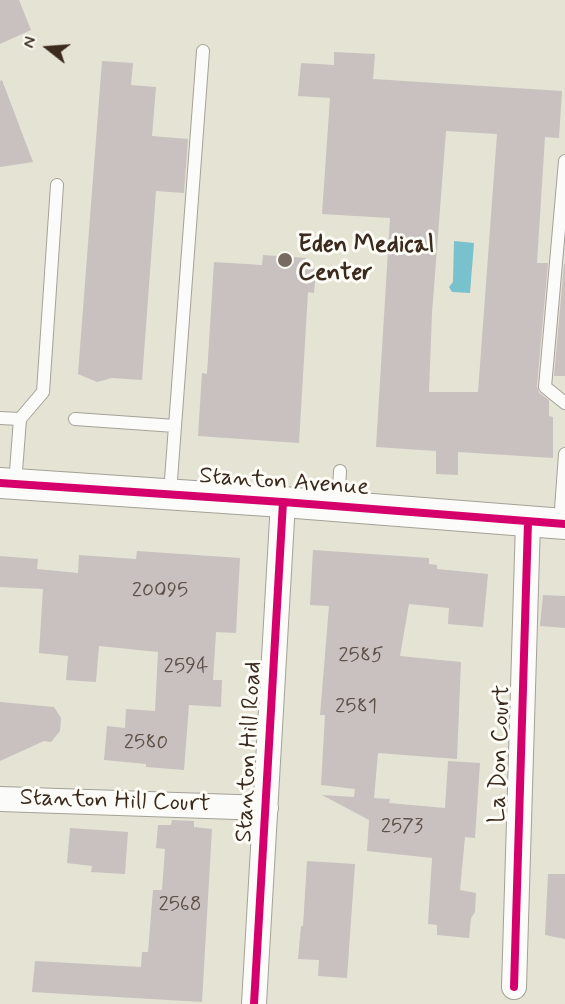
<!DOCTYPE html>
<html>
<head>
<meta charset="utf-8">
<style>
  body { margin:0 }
  #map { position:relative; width:565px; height:1004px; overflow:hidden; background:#e5e3d4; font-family:Mynerve,sans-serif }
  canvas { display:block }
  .north { position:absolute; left:18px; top:18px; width:60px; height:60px; -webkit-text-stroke:4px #fdfcf7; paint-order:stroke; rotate:287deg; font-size:16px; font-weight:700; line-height:24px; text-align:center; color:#3b2a1e }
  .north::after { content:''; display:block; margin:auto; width:21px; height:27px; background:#3b2a1e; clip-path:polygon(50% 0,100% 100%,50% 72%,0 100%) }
</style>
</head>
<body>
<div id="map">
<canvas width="565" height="1004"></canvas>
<div class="north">N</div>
</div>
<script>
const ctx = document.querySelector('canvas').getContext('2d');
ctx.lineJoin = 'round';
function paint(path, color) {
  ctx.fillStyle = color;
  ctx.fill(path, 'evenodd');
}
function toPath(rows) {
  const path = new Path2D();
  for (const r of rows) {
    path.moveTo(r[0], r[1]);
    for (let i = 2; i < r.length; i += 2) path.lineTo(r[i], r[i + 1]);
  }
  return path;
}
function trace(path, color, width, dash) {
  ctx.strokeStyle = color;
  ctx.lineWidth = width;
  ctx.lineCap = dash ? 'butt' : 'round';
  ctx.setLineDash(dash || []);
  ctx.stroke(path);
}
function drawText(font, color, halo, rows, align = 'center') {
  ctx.font = font + ' Mynerve,sans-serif';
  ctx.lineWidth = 6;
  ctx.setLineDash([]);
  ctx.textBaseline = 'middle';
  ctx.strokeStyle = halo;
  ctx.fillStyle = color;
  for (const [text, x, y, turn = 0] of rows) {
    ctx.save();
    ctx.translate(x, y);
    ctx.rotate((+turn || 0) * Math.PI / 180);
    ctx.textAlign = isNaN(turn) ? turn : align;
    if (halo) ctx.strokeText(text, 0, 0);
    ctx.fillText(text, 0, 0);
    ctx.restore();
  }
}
paint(toPath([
  [454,241,474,243,470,293,452,292,449,287,453,282]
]), '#79c1cc');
paint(toPath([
  [0,0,19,0,31,30,0,44],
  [334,52,375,54,373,79,562,91,559,138,545,137,537,263,548,263,537,386,539,393,549,400,549,416,553,417,553,458,458,452,458,475,436,474,436,451,376,447,390,218,322,214,330,98,298,96,301,63,334,65],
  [446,131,497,134,478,392,429,392,432,313],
  [102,61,133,63,131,85,156,87,152,136,188,139,184,193,156,191,142,380,112,378,97,382,78,374],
  [2,80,33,162,0,167,0,81],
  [263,255,306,258,305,268,316,269,314,293,308,292,299,443,198,436,202,373,207,374,214,262,262,265],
  [564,264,565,264,565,376,554,376],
  [313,550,429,558,429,564,437,565,437,569,488,574,483,627,448,624,449,608,409,604,400,656,461,662,457,759,378,753,374,798,390,799,389,803,445,808,448,761,480,763,475,838,465,837,460,890,476,893,475,912,471,918,469,938,437,935,437,925,428,924,432,858,367,851,369,820,322,795,354,797,355,789,321,785,325,715,320,715,329,606,310,605],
  [137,551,240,558,236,633,216,632,213,680,222,680,221,707,189,705,184,770,146,767,146,764,104,760,107,726,125,728,126,709,155,711,158,652,99,646,96,682,66,680,68,656,39,653,43,589,0,587,0,556,38,559,37,569,78,573,79,555,136,559],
  [543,595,565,596,565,628,540,626],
  [0,702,54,707,61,718,60,731,51,742,44,741,0,761],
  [172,820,194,821,194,827,212,829,202,1002,32,992,35,961,141,967,142,952,148,952,153,890,162,890,165,849,156,848,158,825,171,825],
  [70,828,128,832,125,874,91,872,92,866,67,863],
  [307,861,355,864,347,978,318,976,319,960,298,959,301,926,303,926],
  [548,874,565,874,565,939,545,935]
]), '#c9c0c0');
const service = toPath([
  [565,161,545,387,565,403],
  [0,418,20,419,15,484],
  [20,419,43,392,57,185],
  [75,419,175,426],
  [170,493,203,51],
  [338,506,340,471],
  [560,523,565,454]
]);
const minor = toPath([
  [0,799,266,808],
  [514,987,528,522],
  [254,1004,283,502]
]);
const tertiary = toPath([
  [0,483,283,502,565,524]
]);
trace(service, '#a4a197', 14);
trace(minor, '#a4a197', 26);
trace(tertiary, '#a4a197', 32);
trace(service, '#fbfbf9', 12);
trace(minor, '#fbfbf9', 24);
trace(tertiary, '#fbfbf9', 30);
trace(toPath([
  [0,483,283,502,565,524],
  [514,987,528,522],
  [254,1004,283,502]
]), '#d6006c', 8);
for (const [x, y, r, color] of [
  [285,260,8,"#766b5e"]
]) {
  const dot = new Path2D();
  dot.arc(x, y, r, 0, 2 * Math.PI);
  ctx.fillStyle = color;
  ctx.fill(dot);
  trace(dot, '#fdfcf7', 2);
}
drawText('21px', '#5e5046', null, [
  ["20095",160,592],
  ["2585",361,657],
  ["2594",186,668],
  ["2581",356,708],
  ["2580",146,744],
  ["2573",402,828],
  ["2568",180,906]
]);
drawText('bold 24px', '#3b2a1e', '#fdfcf7', [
  ["Eden Medical",298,246],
  ["Center",298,274]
], 'left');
drawText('24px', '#3b2a1e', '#fdfcf7', [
  ["Stanton Avenue",284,483,4],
  ["Stanton Hill Road",250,752,-87],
  ["La Don Court",501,754,-88],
  ["Stanton Hill Court",115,802,2]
]);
</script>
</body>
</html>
